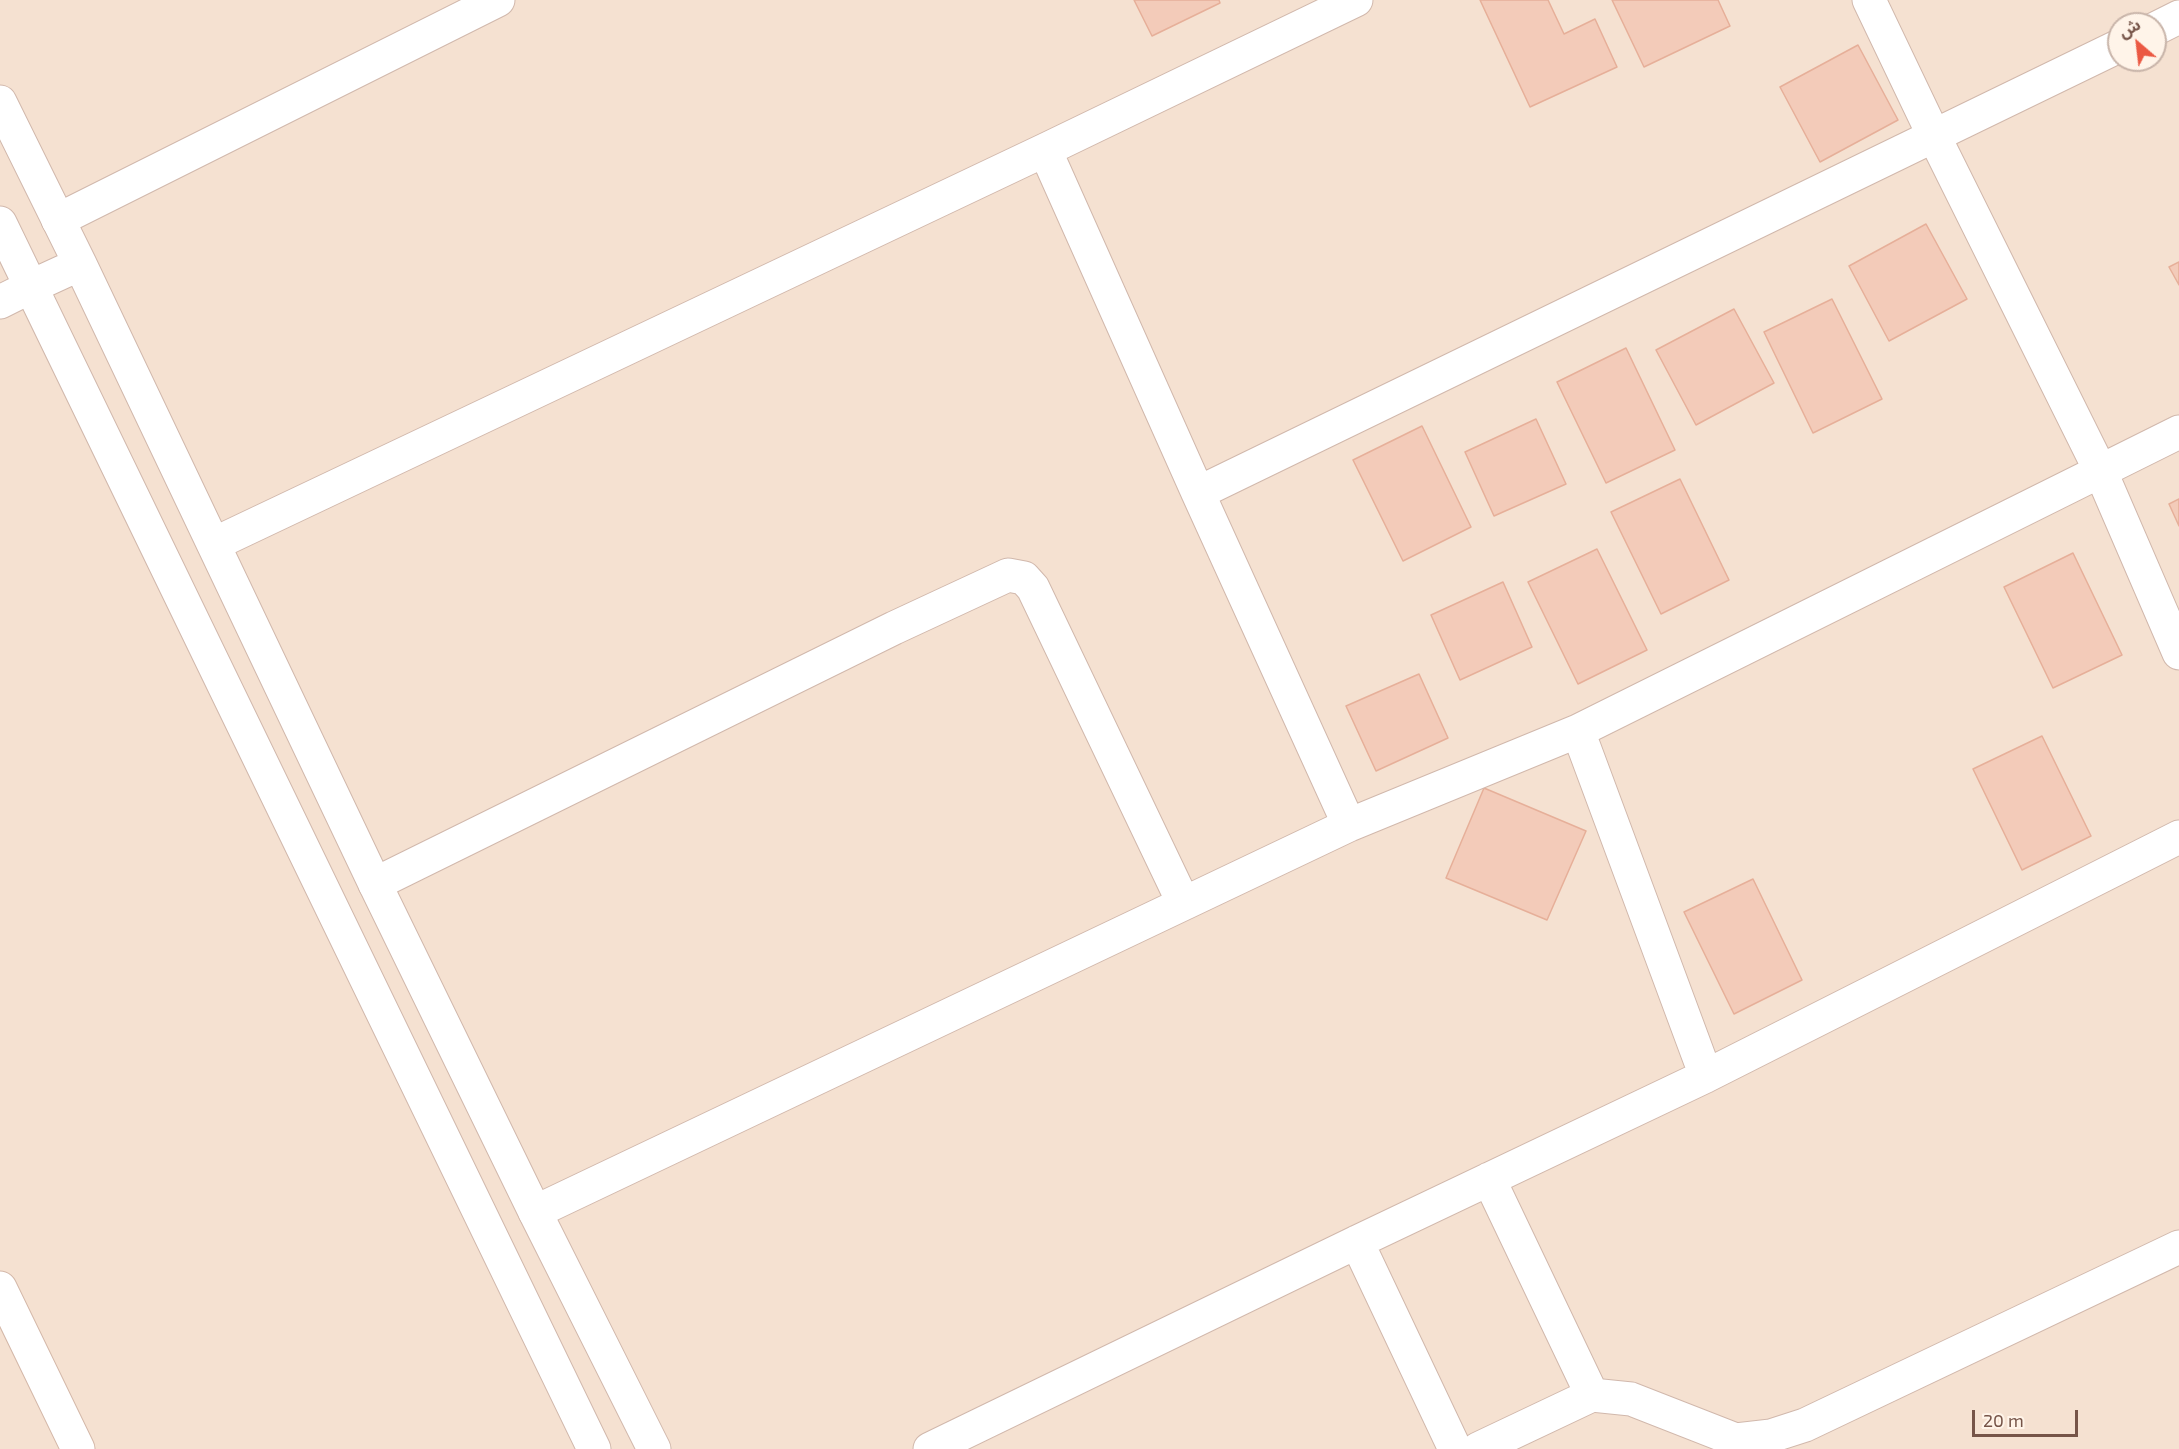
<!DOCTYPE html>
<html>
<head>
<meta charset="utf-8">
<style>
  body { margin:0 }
  #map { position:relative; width:2179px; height:1449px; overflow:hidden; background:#fdf0e2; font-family:"Exo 2","Noto Sans Arabic",sans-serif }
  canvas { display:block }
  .north { position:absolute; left:2107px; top:12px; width:60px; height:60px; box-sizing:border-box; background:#fff4e9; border:2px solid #c8b4a9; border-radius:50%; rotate:332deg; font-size:16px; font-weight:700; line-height:24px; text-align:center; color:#765448 }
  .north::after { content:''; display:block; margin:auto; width:21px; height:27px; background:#eb5943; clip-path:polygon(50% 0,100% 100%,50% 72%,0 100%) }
  .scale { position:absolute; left:1972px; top:1410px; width:106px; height:27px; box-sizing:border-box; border:3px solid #765448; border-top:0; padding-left:8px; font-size:18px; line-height:21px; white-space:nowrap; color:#765448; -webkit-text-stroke:4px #fff4e9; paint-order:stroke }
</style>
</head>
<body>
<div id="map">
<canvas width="2179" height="1449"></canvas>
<div class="north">ش</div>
<div class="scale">20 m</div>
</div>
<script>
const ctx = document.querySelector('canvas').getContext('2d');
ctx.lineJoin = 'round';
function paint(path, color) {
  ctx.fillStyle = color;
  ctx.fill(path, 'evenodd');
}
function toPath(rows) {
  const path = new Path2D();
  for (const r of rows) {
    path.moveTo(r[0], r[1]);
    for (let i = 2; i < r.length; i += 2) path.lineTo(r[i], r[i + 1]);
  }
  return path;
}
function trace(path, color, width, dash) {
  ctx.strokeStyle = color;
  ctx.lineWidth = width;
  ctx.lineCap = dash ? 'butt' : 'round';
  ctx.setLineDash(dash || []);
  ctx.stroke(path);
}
paint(toPath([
  [0,0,2179,0,2179,1449,0,1449],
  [2119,24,2155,24,2155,60,2119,60]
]), '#f5e1d1');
const building = toPath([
  [1134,0,1219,0,1220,3,1152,36,1134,0],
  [1480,0,1548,0,1564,34,1595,19,1617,67,1530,107,1480,0],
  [1612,0,1718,0,1730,26,1644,67,1612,0],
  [1858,45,1898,120,1820,162,1780,87,1858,45],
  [1926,224,1967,299,1889,341,1849,266,1926,224],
  [2179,262,2179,285,2169,267,2179,262],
  [1832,299,1882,399,1813,433,1764,332,1832,299],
  [1734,309,1774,383,1696,425,1656,350,1734,309],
  [1626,348,1675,450,1606,483,1557,382,1626,348],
  [1536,419,1566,484,1494,516,1465,452,1536,419],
  [1422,426,1471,527,1403,561,1353,460,1422,426],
  [1680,479,1729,580,1661,614,1611,512,1680,479],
  [2179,499,2179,526,2169,504,2179,499],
  [1597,549,1647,650,1578,684,1528,582,1597,549],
  [2073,553,2122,655,2053,688,2004,587,2073,553],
  [1503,582,1532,647,1460,680,1431,615,1503,582],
  [1419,674,1448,738,1376,771,1346,706,1419,674],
  [2042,736,2091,836,2022,870,1973,769,2042,736],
  [1484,788,1586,831,1547,920,1446,878,1484,788],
  [1753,879,1802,980,1734,1014,1684,912,1753,879]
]);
paint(building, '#f3cbb9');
trace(building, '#e6af99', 1.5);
const minor = toPath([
  [1869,0,1934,136,2100,470,2179,653],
  [2155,29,2179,17],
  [1045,150,1198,493,1349,825],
  [58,220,498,0],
  [0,302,30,287],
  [1198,493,2119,46],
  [214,544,1045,150,1356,0],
  [1578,731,1706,1076],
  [375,884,894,628,1008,575,1024,578,1033,588,1183,902],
  [1489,1179,1592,1395],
  [535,1212,1349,825,1578,731,2179,432],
  [1357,1242,1455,1449],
  [930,1449,1357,1242,1706,1076,2179,837],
  [1478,1449,1592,1395,1631,1399,1736,1440,1771,1436,1805,1425,2179,1247]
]);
const tertiary = toPath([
  [0,102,80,264,375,884,535,1212,654,1449],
  [0,223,594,1449],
  [30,287,80,264]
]);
const secondary = toPath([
  [0,1288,78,1449]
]);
trace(minor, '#d1b8ac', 35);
trace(tertiary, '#d1b8ac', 35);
trace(secondary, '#d4b8a9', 35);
trace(minor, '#fff', 33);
trace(tertiary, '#fff', 33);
trace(secondary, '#fff', 33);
</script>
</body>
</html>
